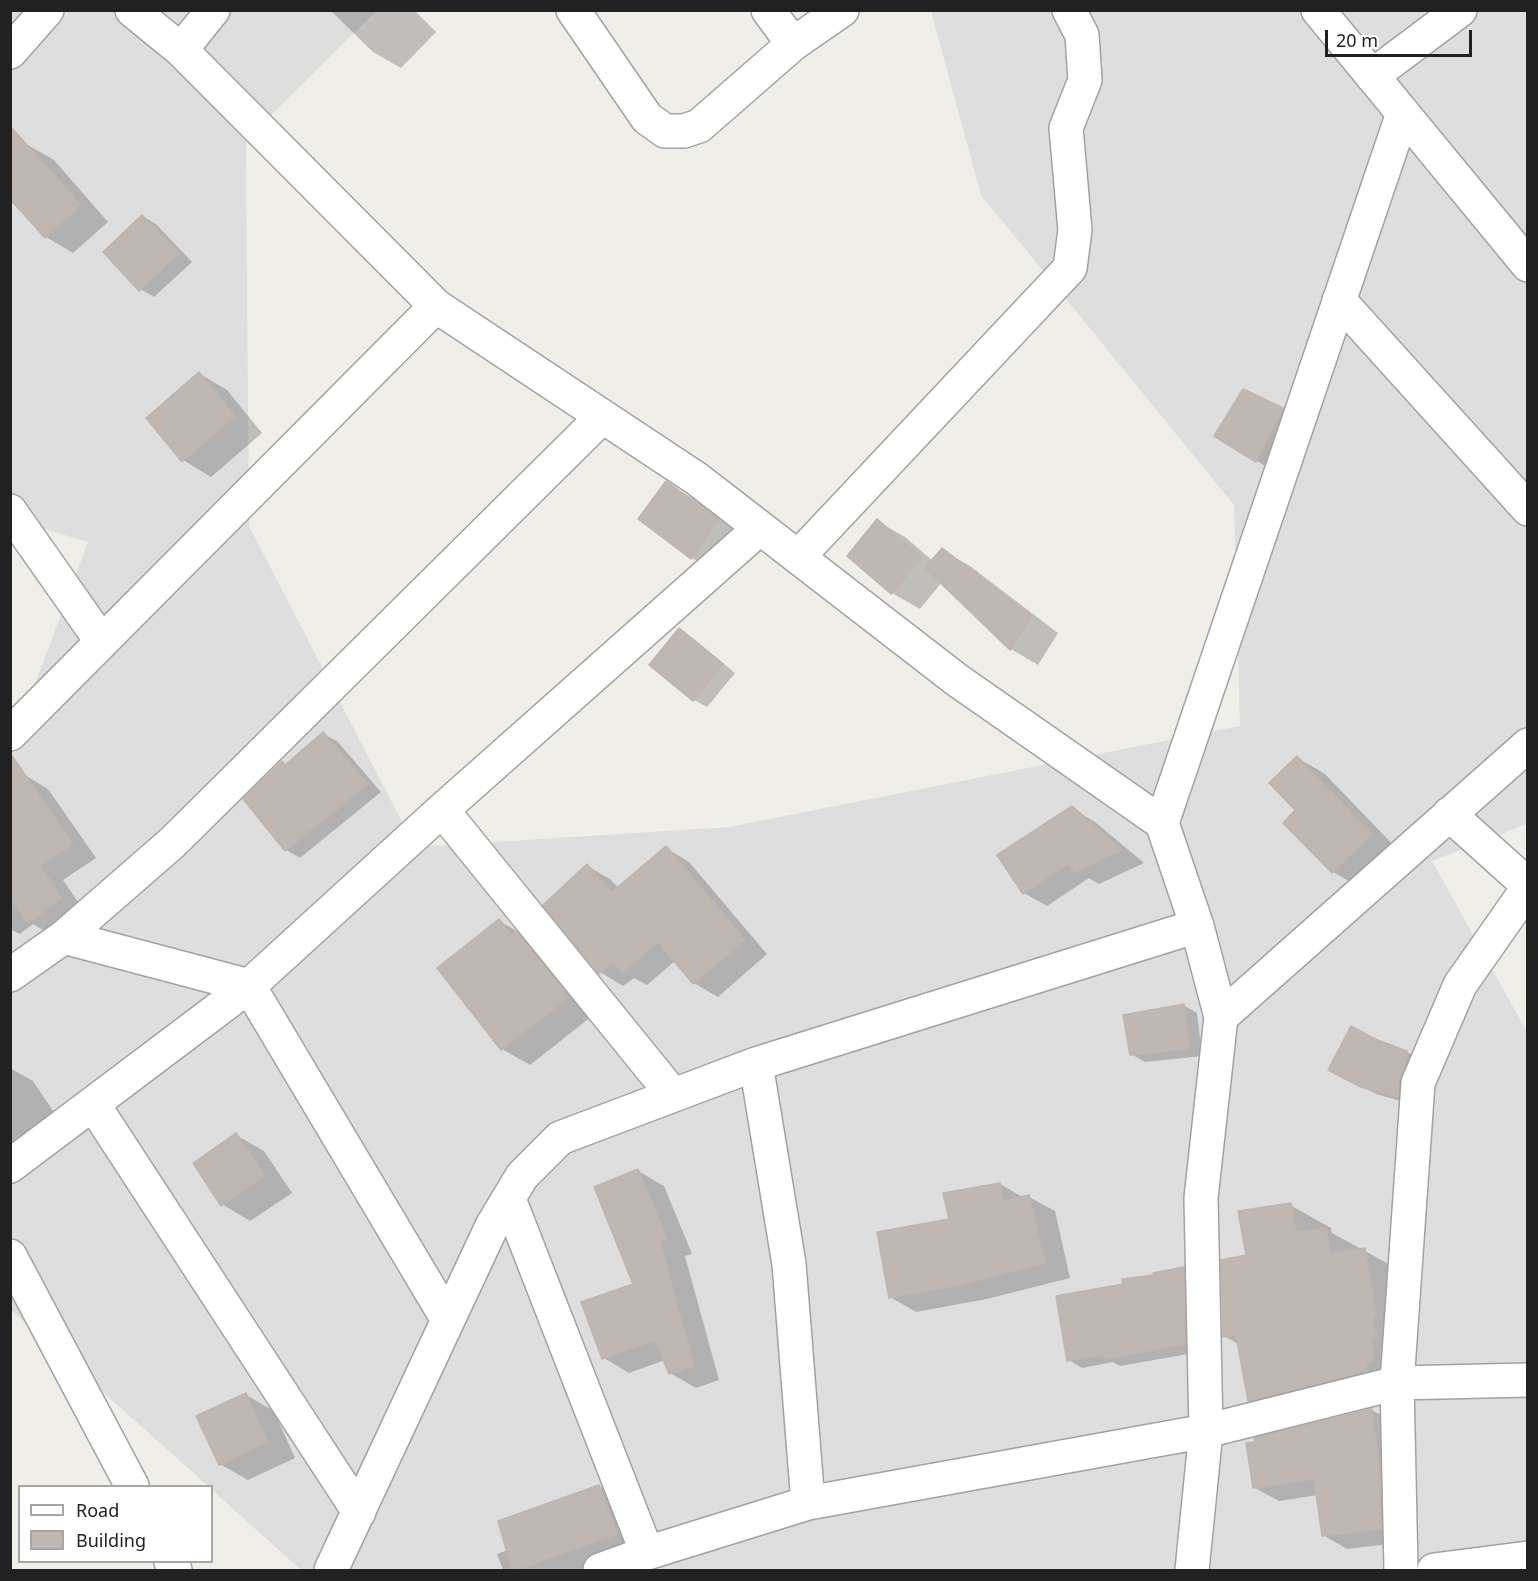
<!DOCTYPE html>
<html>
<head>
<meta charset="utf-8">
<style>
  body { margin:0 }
  #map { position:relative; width:1538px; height:1581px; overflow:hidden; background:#f0eee9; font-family:"Noto Sans",sans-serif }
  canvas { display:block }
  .frame { position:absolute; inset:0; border:12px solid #212121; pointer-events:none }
  .legend { position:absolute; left:18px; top:1485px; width:195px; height:78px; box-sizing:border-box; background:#fff; border:2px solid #a6a6a6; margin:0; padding:8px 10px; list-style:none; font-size:18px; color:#212121 }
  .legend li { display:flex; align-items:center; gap:12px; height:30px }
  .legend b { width:30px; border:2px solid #a6a6a6 }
  .scale { position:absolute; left:1325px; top:30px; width:147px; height:27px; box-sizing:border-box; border:3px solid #212121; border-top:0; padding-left:8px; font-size:18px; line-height:21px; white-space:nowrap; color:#212121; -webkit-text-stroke:4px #fff; paint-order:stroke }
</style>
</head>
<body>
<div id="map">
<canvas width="1538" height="1581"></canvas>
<div class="frame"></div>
<ul class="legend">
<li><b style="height:8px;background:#fff"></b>Road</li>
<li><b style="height:16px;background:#beb7b2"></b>Building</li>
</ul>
<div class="scale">20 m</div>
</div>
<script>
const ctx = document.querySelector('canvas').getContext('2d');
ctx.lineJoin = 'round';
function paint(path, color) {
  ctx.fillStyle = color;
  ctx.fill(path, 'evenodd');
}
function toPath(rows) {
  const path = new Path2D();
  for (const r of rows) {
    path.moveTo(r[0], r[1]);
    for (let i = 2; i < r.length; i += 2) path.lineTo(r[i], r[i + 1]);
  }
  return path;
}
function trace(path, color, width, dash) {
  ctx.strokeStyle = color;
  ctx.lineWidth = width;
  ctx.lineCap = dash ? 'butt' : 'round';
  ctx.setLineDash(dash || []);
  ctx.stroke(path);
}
paint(toPath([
  [11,11,376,11,246,140,249,526,415,847,729,827,1240,726,1234,505,981,195,931,11,1527,11,1527,824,1432,861,1527,1032,1527,1570,301,1570,212,1490,212,1486,208,1486,11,1310,10,751,88,542,11,519]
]), '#dfdede');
paint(toPath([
  [330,10,414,10,436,32,401,68,373,52],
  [26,144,54,160,108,222,73,253,46,237],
  [142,216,156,224,192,262,154,297,140,289],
  [200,374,227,390,262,433,211,477,183,460],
  [1282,410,1296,418,1270,469,1216,436],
  [666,483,694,499,746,537,720,574,692,558],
  [877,521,905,537,933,561,942,550,970,566,1058,633,1038,665,1011,649,942,582,920,609,892,593],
  [679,630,693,638,735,673,707,707,694,700],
  [323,734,337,741,381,792,300,858,286,850,245,799,282,763,286,765],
  [1298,758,1325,774,1399,851,1361,888,1333,872,1285,823,1297,810],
  [25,775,48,789,96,858,63,880,85,912,53,936,33,924,20,934,10,929,10,785],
  [1072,808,1095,822,1144,863,1099,884,1089,878,1047,906,1024,893],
  [666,848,689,862,767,954,718,997,694,983,675,961,647,985,634,978,623,986,600,972,587,866,610,879,619,888],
  [499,921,527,937,596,1013,530,1065,502,1049],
  [1183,1005,1197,1013,1202,1056,1145,1062,1131,1054],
  [1374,1040,1407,1052,1421,1060,1412,1104,1376,1094,1344,1077],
  [10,1068,33,1081,65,1129,10,1152],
  [236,1135,264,1151,292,1193,250,1221,222,1204],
  [638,1171,664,1186,692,1254,685,1256,719,1380,696,1388,670,1373,665,1360,629,1373,604,1358,635,1285],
  [1000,1184,1024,1198,1029,1197,1055,1211,1070,1278,987,1299,916,1312,890,1297,950,1220],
  [1290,1205,1331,1228,1332,1233,1405,1273,1417,1361,1411,1362,1290,1424,1249,1400,1240,1345,1224,1336,1248,1257],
  [1183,1269,1197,1277,1199,1352,1120,1366,1113,1362,1082,1368,1069,1360,1124,1285],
  [246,1395,274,1411,295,1458,248,1480,220,1464],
  [1372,1410,1396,1424,1405,1542,1347,1549,1323,1535,1318,1495,1279,1501,1255,1488],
  [599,1486,613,1494,630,1542,591,1556,596,1570,503,1570,497,1554,508,1550]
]), '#0003');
const building = toPath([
  [10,126,81,205,45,238,10,199,10,126],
  [142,215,179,253,139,291,103,252,142,215],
  [199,372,235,416,182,462,146,418,199,372],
  [1243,389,1283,408,1256,462,1214,436,1243,389],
  [666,481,719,520,691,559,638,519,666,481],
  [877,519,922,557,891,594,847,556,877,519],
  [942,548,1031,616,1010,650,925,568,942,548],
  [679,628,723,664,693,701,649,665,679,628],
  [323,732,368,784,285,851,243,799,280,763,282,761,285,765,323,732],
  [10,753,73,844,40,866,62,898,28,923,10,898,10,753],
  [1297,756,1372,834,1332,873,1283,823,1295,810,1269,783,1297,756],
  [1072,806,1122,850,1075,872,1067,864,1023,894,997,855,1072,806],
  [666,846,745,940,693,984,658,942,622,973,613,962,599,974,543,905,587,864,612,892,666,846],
  [499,919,512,936,516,931,569,997,501,1050,437,968,499,919],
  [1184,1004,1189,1049,1130,1055,1123,1015,1184,1004],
  [1351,1026,1375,1039,1407,1051,1406,1062,1399,1081,1398,1097,1361,1087,1328,1070,1351,1026],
  [236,1133,265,1176,221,1206,193,1163,236,1133],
  [638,1169,667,1239,660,1242,694,1366,669,1374,655,1340,602,1359,581,1302,633,1284,594,1187,638,1169],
  [1000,1183,1004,1201,1029,1195,1045,1263,960,1285,889,1298,877,1232,949,1219,943,1193,1000,1183],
  [1291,1203,1296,1232,1326,1228,1330,1254,1365,1248,1376,1317,1373,1318,1376,1338,1371,1339,1375,1361,1366,1363,1367,1371,1248,1401,1236,1335,1223,1337,1221,1260,1246,1255,1238,1211,1291,1203],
  [1184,1267,1185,1344,1105,1359,1104,1354,1067,1361,1056,1296,1123,1284,1122,1279,1154,1275,1153,1273,1184,1267],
  [246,1393,268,1442,219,1465,196,1416,246,1393],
  [1372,1409,1380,1476,1381,1529,1322,1536,1314,1479,1253,1488,1246,1443,1255,1442,1254,1438,1372,1409],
  [599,1485,617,1534,517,1570,512,1570,498,1521,599,1485]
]);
paint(building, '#beb7b2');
trace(building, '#c1b5ad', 1.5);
const minor = toPath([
  [132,10,181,50,436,306,697,479,957,680,1162,823,1197,926,1221,1017,1201,1198,1206,1431,1192,1570],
  [573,10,647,118,665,131,684,131,699,126,793,44,842,10],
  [768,10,793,44],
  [1318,10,1528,265],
  [181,50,213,10],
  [10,52,47,10],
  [1372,76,1460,10],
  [1339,300,1528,509],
  [10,511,102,642],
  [798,557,1070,268,1075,230,1066,128,1085,80,1082,35,1069,10],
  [10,734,436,306],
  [442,810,673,1095],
  [1449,814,1528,885],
  [1162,823,1403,113],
  [64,937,249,986,448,1320],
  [10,975,64,937,173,842,602,417],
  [1221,1017,1528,745],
  [756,1064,789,1264,808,1503],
  [93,1104,359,1512],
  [10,1166,249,986,442,810,760,528],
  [509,1199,647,1553],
  [10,1256,132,1486],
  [171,1562,175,1570],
  [331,1570,492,1226,522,1176,560,1138,756,1064,1197,926],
  [600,1570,647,1553,808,1503,1206,1431,1397,1383,1528,1380],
  [1401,1570,1397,1383,1418,1083,1460,985,1528,888],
  [1434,1570,1528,1558]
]);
trace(minor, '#a2a2a2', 36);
trace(minor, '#fff', 33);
</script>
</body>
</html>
